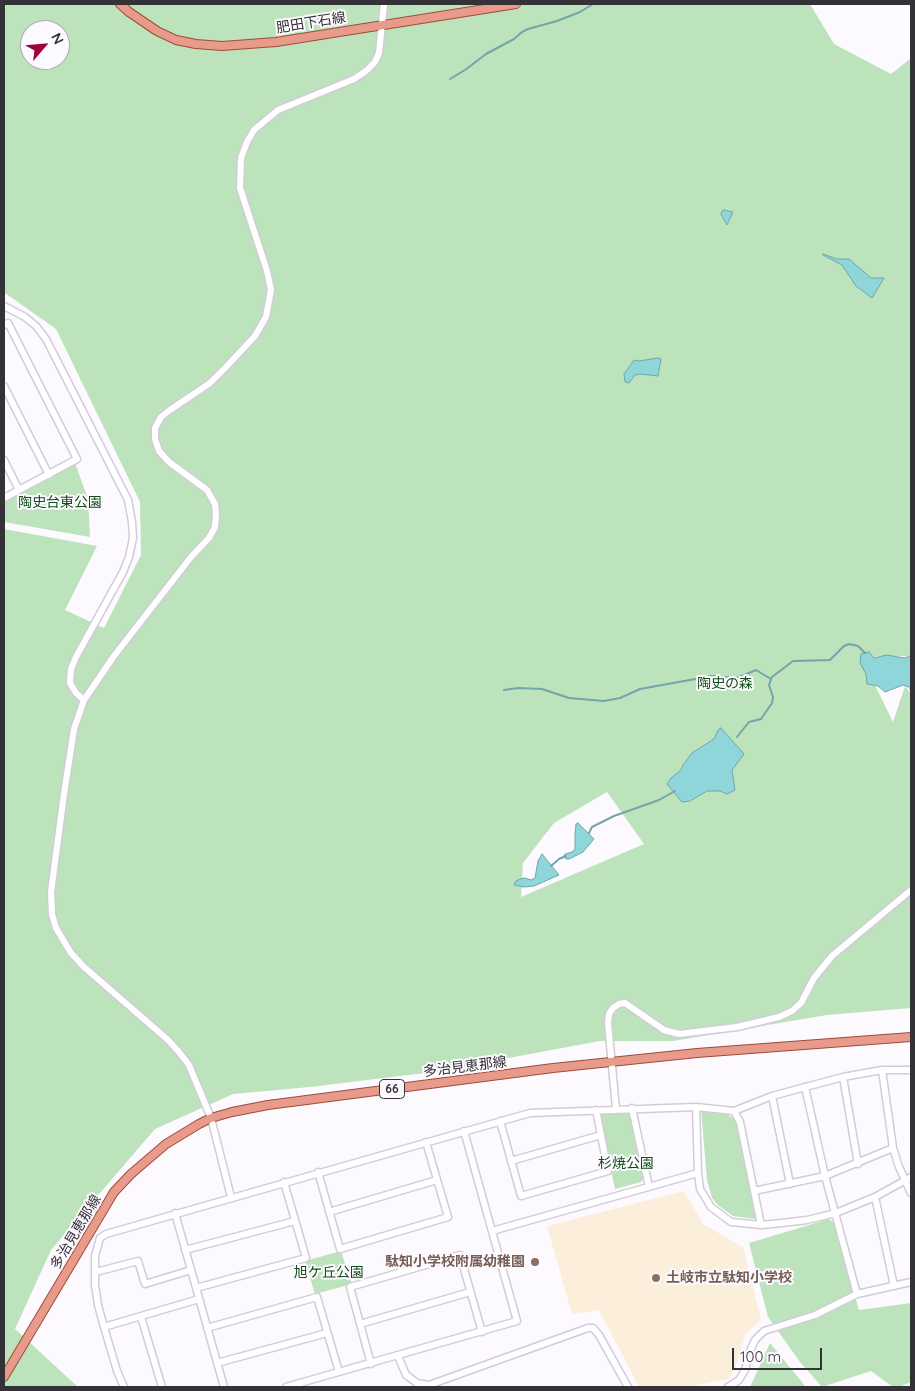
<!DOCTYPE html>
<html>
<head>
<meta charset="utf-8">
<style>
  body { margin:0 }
  #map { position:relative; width:915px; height:1391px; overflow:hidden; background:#fcf9ff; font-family:Quicksand,sans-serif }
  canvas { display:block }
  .frame { position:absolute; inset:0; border:5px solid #353237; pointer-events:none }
  .north { position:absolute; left:20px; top:20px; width:50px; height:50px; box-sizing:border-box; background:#fcf9ff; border:1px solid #aca9af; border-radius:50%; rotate:63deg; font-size:14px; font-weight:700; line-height:20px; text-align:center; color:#353237 }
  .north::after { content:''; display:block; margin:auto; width:18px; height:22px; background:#a10139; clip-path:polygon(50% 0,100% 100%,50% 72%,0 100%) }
  .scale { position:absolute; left:732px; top:1348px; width:90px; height:22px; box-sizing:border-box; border:2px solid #353237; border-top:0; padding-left:6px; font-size:15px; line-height:18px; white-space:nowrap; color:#353237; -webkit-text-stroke:4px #fcf9ff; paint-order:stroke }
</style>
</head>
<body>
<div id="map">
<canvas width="915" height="1391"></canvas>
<div class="frame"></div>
<div class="north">N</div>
<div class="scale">100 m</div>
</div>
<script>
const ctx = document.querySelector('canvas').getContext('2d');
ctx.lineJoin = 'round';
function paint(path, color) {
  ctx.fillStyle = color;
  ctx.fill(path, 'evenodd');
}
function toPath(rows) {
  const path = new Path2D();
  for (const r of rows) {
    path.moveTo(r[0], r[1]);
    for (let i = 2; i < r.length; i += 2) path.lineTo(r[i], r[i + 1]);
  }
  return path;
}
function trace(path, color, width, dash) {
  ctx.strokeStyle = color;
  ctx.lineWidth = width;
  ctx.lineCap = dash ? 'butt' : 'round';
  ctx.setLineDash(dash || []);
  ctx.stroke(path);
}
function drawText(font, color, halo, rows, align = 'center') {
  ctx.font = font + ' Quicksand,"Noto Sans JP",sans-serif';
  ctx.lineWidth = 4;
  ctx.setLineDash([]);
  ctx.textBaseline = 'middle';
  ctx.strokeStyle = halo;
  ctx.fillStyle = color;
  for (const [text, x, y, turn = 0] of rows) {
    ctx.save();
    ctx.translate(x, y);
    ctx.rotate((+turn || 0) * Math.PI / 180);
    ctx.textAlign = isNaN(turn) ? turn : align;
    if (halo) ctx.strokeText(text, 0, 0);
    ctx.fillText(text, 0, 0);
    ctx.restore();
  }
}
paint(toPath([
  [684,1191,703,1224,743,1247,761,1320,745,1334,737,1364,729,1379,689,1387,639,1387,599,1310,572,1314,547,1226]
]), '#fbefdb');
paint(toPath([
  [4,4,810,4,834,44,891,74,910,59,911,61,911,656,861,657,893,722,905,686,911,693,911,1008,827,1015,673,1041,600,1041,433,1072,310,1087,233,1094,155,1129,51,1250,15,1329,78,1387,4,1387,4,529,97,546,65,610,104,628,141,555,140,502,56,329,5,293,4,290],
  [30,30,60,30,60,60,30,60],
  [607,792,644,844,521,897,523,863,554,823],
  [75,463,88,499,90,537,4,522,4,500],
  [701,1109,725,1113,733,1118,737,1124,756,1217,754,1219,733,1216,719,1206,712,1198,707,1180],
  [629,1113,644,1177,641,1182,615,1189,600,1117,603,1114],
  [829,1219,833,1222,859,1310,911,1303,911,1382,899,1387,893,1387,871,1371,822,1387,800,1362,768,1317,749,1243],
  [341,1251,352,1284,315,1294,305,1261],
  [770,1343,806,1387,750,1387]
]), '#bce3bc');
const water = toPath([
  [724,210,733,212,727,225,721,214,722,211,724,210],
  [823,254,837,259,849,259,871,278,884,278,872,298,856,286,842,265,823,255,823,254],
  [658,358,661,359,658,376,640,374,635,375,629,383,625,382,624,374,634,360,639,361,658,358],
  [869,652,874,658,887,655,904,658,911,656,911,691,909,687,903,685,885,692,878,686,867,684,866,674,860,663,861,654,869,652],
  [721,728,744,754,732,770,735,790,727,794,720,791,707,791,690,801,682,802,667,784,671,778,681,770,683,765,692,753,714,739,718,730,721,728],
  [578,823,594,839,583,852,569,859,566,859,564,856,565,854,572,852,575,849,575,835,576,824,578,823],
  [542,854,559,875,534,886,524,887,514,885,516,881,520,879,525,878,531,880,535,878,538,861,542,854]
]);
paint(water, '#8ed6da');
trace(water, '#73a5a9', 1);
trace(toPath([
  [450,79,465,70,486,54,514,39,522,32,528,29,557,21,580,12,593,4],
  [504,690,518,688,542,689,569,698,604,701,620,698,640,689,712,676,737,678,756,670,771,679],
  [737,737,749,722,761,719,772,703,773,697,769,685,772,677,793,661,830,660,844,646,849,644,858,646,865,653],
  [589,833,592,827,614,816,659,800,675,791],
  [551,866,559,859,566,856]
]), '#73a5a9', 2);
const minor = toPath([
  [4,306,25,317,36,326,46,339,128,500,132,522,133,538,129,557,123,572,76,657,71,669,70,683,76,693,84,700],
  [4,325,8,323,77,459,4,498],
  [4,386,49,475],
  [4,460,19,490],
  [882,1070,893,1148,899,1167,911,1193],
  [843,1077,858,1164],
  [805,1087,825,1176,857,1294],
  [772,1096,790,1184],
  [696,1107,698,1173,700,1189,711,1207,731,1222,761,1225,782,1223,807,1220,836,1213,875,1197,911,1177],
  [632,1108,649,1187],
  [616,1109,608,1023,609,1014,613,1008,619,1004,625,1003,664,1030,679,1034,737,1027,779,1017,792,1011,801,1003,814,978,832,956,911,890],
  [734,1111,740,1122,761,1225],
  [500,1121,521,1196,608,1171,596,1110],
  [511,1161,601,1135],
  [318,1172,340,1249,448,1217,426,1142],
  [754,1191,825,1176,893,1148],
  [231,1197,211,1118,189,1065,179,1052,168,1040,84,967,71,953,56,928,52,914,51,892,64,794,74,729,84,700,114,656,191,557,209,538,215,527,216,514,215,504,207,490,169,462,159,451,155,439,155,428,161,417,170,410,210,383,227,366,255,336,266,317,271,290,267,271,240,188,241,158,247,142,254,130,278,110,354,79,366,71,375,62,379,53,384,4],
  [875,1197,894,1286],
  [329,1212,437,1180],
  [175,1213,224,1387],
  [492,1231,698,1173],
  [185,1250,295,1221],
  [96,1272,138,1261,145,1284,191,1270],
  [196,1288,306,1258,284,1182],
  [141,1317,162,1387],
  [360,1324,470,1292],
  [104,1327,199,1299],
  [207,1328,317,1297,339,1372],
  [398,1356,406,1375,417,1383,429,1385,588,1328,593,1328,599,1335,628,1387],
  [217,1363,327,1333],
  [371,1364,350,1287,460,1255,482,1332],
  [124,1387,117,1371,104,1327,98,1305,95,1285,95,1256,100,1238,106,1234,530,1113,696,1107,734,1111,772,1096,843,1077,882,1070,911,1070],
  [286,1387,517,1321,464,1131],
  [728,1387,739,1380,745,1370,750,1351,755,1340,764,1331,815,1315,857,1294,911,1282]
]);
const major = toPath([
  [120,4,129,12,157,31,176,40,196,44,222,46,276,42,516,4],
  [4,1377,114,1192,131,1174,166,1144,199,1124,211,1118,232,1112,268,1105,553,1068,697,1053,911,1037]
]);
trace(minor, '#d2ccd9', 9);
trace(major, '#9f4b3a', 10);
trace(minor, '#fff', 6);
trace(major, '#e89b8a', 8);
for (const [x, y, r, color] of [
  [535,1262,5,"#8d6e63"],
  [656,1278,5,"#8d6e63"]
]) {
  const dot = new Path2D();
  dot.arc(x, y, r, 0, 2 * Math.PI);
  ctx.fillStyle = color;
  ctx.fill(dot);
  trace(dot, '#fcf9ff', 2);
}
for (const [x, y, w] of [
  [392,1089,25]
]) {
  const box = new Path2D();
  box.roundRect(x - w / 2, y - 9.5, w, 19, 4);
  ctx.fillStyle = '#fcf9ff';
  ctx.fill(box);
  trace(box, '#353237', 1);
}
drawText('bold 12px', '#353237', null, [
  ["66",392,1089]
]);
drawText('14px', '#353237', '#fcf9ff', [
  ["肥田下石線",311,23,-9],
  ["多治見恵那線",465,1067,-7],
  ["多治見恵那線",76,1232,-59]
]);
drawText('14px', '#104c18', '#fcf9ff', [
  ["陶史台東公園",60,503],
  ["陶史の森",725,684],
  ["杉焼公園",626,1164],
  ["旭ケ丘公園",329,1273]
]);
drawText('bold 14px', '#785e54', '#fcf9ff', [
  ["駄知小学校附属幼稚園",525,1262],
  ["土岐市立駄知小学校",666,1278,"left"]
], 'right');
</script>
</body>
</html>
